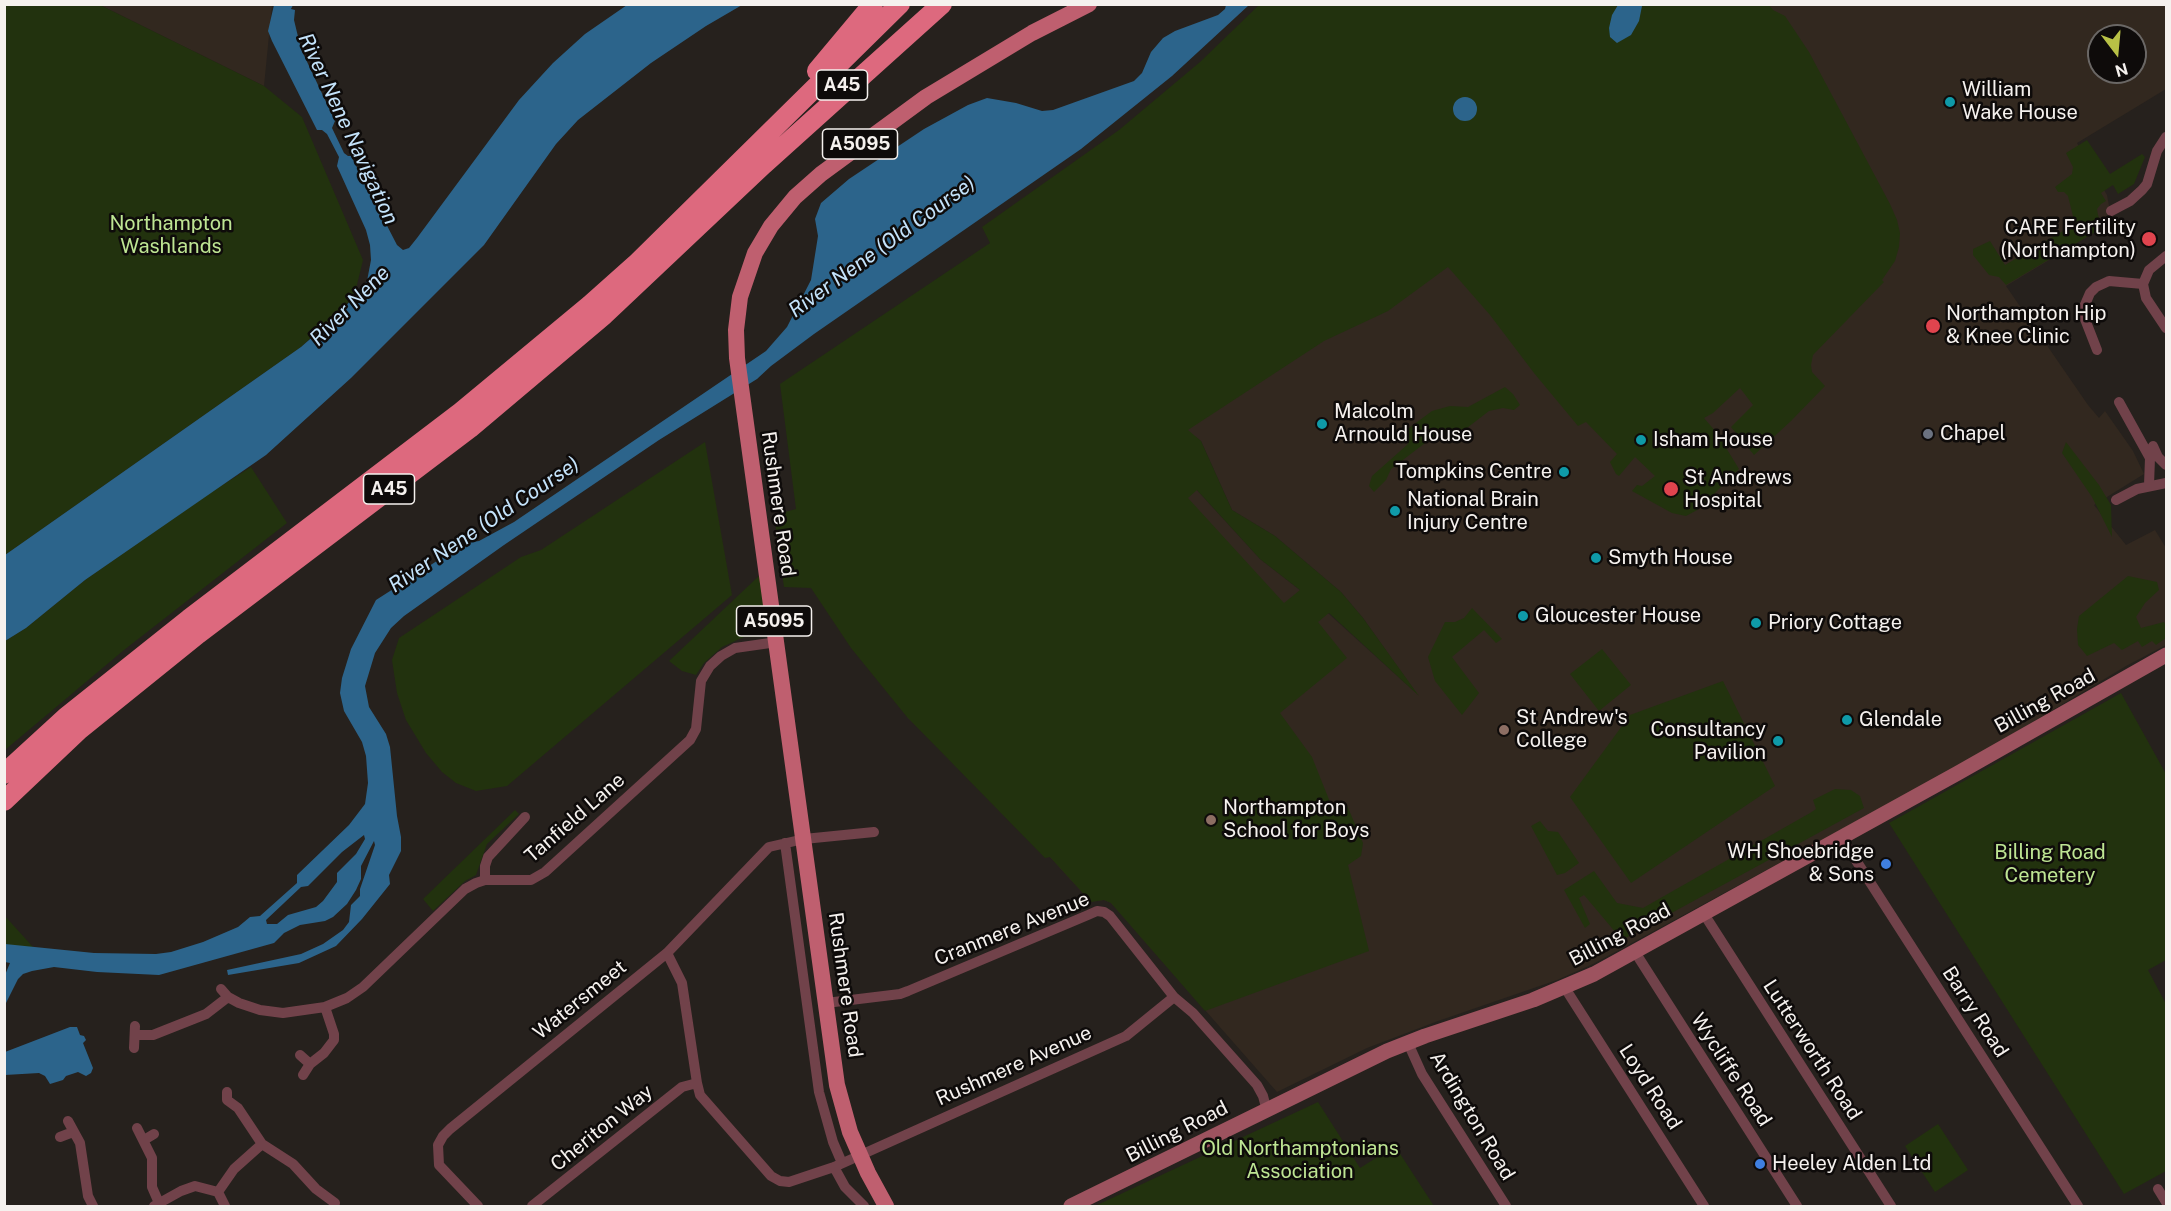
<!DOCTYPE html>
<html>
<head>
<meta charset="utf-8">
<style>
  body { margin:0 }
  #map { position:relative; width:2171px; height:1211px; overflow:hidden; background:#26211d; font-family:"Public Sans",sans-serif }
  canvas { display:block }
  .frame { position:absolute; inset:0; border:6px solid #f5f1ee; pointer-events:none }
  .north { position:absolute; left:2087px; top:24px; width:60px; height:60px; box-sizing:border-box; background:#0e0b0a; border:2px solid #6a6765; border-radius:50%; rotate:164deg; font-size:16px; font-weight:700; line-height:24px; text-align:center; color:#f5f1ee }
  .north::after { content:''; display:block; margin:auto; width:21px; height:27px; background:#b8c146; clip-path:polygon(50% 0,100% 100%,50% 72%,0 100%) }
</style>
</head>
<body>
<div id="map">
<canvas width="2171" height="1211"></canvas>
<div class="frame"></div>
<div class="north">N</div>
</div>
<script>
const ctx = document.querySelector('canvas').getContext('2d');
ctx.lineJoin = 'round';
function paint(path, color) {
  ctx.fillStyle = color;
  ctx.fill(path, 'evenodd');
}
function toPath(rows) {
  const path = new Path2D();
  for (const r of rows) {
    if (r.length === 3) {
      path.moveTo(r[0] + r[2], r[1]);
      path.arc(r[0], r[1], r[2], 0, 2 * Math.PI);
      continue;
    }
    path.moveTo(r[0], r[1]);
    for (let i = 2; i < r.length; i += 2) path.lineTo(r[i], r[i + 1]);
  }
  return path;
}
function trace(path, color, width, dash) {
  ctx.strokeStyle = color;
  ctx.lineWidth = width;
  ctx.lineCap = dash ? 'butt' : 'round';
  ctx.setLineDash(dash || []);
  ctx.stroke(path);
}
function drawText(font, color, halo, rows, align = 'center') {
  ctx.font = font + ' "Public Sans",sans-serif';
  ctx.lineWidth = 5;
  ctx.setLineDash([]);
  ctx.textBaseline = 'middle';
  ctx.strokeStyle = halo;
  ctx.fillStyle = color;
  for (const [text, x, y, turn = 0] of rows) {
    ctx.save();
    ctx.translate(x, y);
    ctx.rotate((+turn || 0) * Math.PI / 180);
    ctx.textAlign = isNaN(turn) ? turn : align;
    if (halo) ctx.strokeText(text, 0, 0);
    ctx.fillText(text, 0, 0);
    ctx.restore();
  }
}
paint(toPath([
  [100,5,272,5,264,86],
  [1351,5,2166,5,2166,89,2077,143,2107,195,2112,222,2006,286,2088,405,2099,418,2105,411,2133,451,2144,474,2094,505,2126,545,2155,530,2166,548,2166,645,2126,666,1966,762,1593,964,1557,980,1438,1021,1367,1048,1277,1092,1111,903,1104,900,1091,902,1049,856,907,717,1183,475,1260,559,1319,605,1416,693,1363,618,1341,592,1275,536,1232,510,1201,441,1172,420],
  [2099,36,2135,36,2135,72,2099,72]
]), '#32281f');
paint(toPath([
  [5,5,100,5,264,86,302,117,363,260,354,297,301,347,5,555],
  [1259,5,1769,5,1773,10,1785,16,1809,52,1890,204,1897,220,1900,233,1899,247,1895,261,1882,280,1884,282,1813,355,1811,365,1812,372,1825,386,1791,421,1754,455,1731,427,1753,405,1740,388,1713,413,1704,418,1717,433,1739,469,1699,509,1686,516,1672,513,1632,491,1637,485,1642,486,1655,476,1635,457,1619,476,1616,474,1610,462,1617,454,1586,422,1578,426,1534,373,1490,315,1448,267,1388,311,1324,341,1188,430,1201,441,1232,510,1275,536,1341,592,1363,618,1419,696,1329,613,1318,622,1347,658,1280,713,1312,757,1332,807,1346,803,1363,843,1361,856,1348,865,1369,951,1205,1011,1111,903,1104,900,1091,902,1050,857,1045,858,907,717,851,648,811,588,784,587,774,515,796,509,780,384,990,243,982,227,1119,130,1200,62],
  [1197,490,1260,559,1300,590,1284,603,1188,498],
  [2087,140,2110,174,2142,154,2145,157,2134,184,2118,194,2113,185,2101,193,2106,201,2101,204,2097,209,2098,215,2101,223,2107,225,2006,285,1999,277,1989,275,1973,255,1973,249,1990,241,2005,265,2075,224,2068,196,2064,192,2058,192,2055,187,2072,174,2073,167,2066,153],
  [1505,387,1513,394,1520,405,1514,410,1503,408,1489,411,1454,438,1447,431,1433,437,1391,469,1386,480,1374,492,1369,486,1372,476,1408,444,1405,431,1432,411,1450,406,1468,407],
  [705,442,732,595,507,786,476,791,456,783,442,772,426,753,406,720,397,693,392,660,399,638,521,557,541,550],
  [2066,442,2099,485,2111,505,2112,537,2092,497,2062,453],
  [251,467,287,523,124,650,5,750,5,641,26,628,85,580,210,493],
  [762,573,766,636,744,637,722,647,704,663,696,675,682,671,669,661],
  [2128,576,2157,582,2159,590,2145,603,2136,617,2141,628,2164,622,2166,626,2166,638,2156,645,2152,641,2142,647,2138,641,2122,650,2114,643,2087,656,2078,645,2077,629,2079,616],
  [1472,608,1502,639,1496,643,1484,630,1452,657,1479,693,1462,715,1435,681,1428,657,1445,622,1455,622,1464,618],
  [1602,649,1631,685,1599,711,1570,674],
  [1723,681,1775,786,1631,883,1570,797,1630,715],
  [2121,693,2166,774,2166,960,2148,970,2166,1004,2166,1171,2124,1194,1889,823],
  [1835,789,1851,790,1860,796,1864,808,1622,940,1584,895,1579,898,1590,924,1585,928,1564,890,1594,871,1617,903,1643,908,1810,813,1816,809,1813,800],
  [515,810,519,814,487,844,476,875,465,881,433,911,423,899],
  [1540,821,1548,831,1558,832,1579,863,1565,873,1557,875,1531,826],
  [4,915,33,947,5,954],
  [1318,1102,1360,1168,1395,1146,1434,1206,1095,1206],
  [1938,1124,1968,1170,1935,1192,1905,1146]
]), '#22320e');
paint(toPath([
  [627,5,742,5,706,26,651,63,578,120,556,144,484,245,351,378,266,455,85,580,26,628,5,641,5,555,301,347,340,313,367,281,371,260,370,245,366,230,337,166,339,157,327,134,322,130,317,130,272,41,268,31,274,5,293,5,291,9,295,10,294,20,301,49,335,121,332,128,344,153,348,156,351,156,397,245,403,250,409,248,417,238,519,100,553,63,585,34],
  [1226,5,1249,5,1172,76,1081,149,814,334,771,366,757,379,659,440,504,545,404,616,391,628,375,653,365,686,369,707,386,734,390,747,397,816,401,837,401,851,389,875,390,884,362,919,336,946,299,963,228,975,227,970,301,954,323,944,343,930,349,922,351,905,360,896,360,889,375,845,374,841,361,866,361,879,356,890,347,904,333,917,325,921,300,925,284,933,274,943,159,975,97,972,54,967,32,971,23,974,18,979,5,1005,5,975,10,963,5,962,5,944,94,953,156,954,171,952,203,942,238,927,250,917,260,916,297,883,297,875,349,825,365,804,368,783,366,756,362,742,344,711,340,693,342,678,351,649,376,600,440,559,448,548,453,545,479,541,514,522,766,351,787,327,811,280,818,236,815,219,821,203,849,179,924,129,968,105,987,98,1016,103,1042,111,1053,110,1134,81,1142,73,1151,52,1163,38,1175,31,1218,15,1225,9],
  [364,835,365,839,356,854,337,873,337,882,323,901,316,907,288,915,277,924,267,924,266,920,301,887,308,886,342,852],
  [1618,5,1642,5,1642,6,1639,21,1631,35,1617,43,1610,37,1609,28,1612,15],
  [1465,109,12],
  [70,1027,77,1027,80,1035,84,1036,86,1040,83,1043,93,1068,91,1073,86,1076,78,1072,66,1076,63,1080,50,1084,45,1076,39,1073,5,1075,5,1052]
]), '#2c648b');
trace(toPath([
  [2111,211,2130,201,2142,190,2147,184,2157,151,2166,137],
  [2166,256,2149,270,2143,284,2146,298,2166,328],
  [2097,350,2083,314,2084,307,2090,293,2096,287,2109,281,2143,284],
  [2119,402,2150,458,2149,485],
  [2153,446,2158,457,2166,465],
  [2116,500,2137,489,2166,483],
  [1841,837,2078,1206],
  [785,843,819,1092,833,1142,842,1163],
  [485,880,485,866,488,857,525,817],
  [1704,914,1891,1206],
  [1635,952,1797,1206],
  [667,953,682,983,697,1083,700,1095,771,1176,780,1181,789,1182,834,1167,1126,1036,1174,997],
  [1565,988,1704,1206],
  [221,989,228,997,239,1003,260,1010,283,1013,325,1007,347,998,363,987,465,889,476,883,485,880,531,880,545,872,690,740,696,729,701,681,710,666,721,656,735,648,777,642],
  [826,1003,900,994,908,991,1088,915,1097,911,1104,912,1110,916,1174,997,1193,1013,1257,1085,1263,1096,1267,1111],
  [135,1035,153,1035,206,1014,228,997],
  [1408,1043,1422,1074,1506,1206],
  [134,1048,135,1026],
  [300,1055,310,1064],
  [303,1075,310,1064,324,1053,334,1040,334,1034,325,1007],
  [227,1092,227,1100,238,1108,262,1144,293,1164,316,1189,335,1203],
  [68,1121,80,1143,88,1196,93,1206],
  [137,1128,152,1158,152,1187,159,1203],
  [60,1137,73,1132],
  [144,1140,154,1134],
  [834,1167,845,1187,864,1206],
  [2158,1189,2166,1202],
  [218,1192,234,1169,262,1144],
  [154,1206,181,1191,195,1186,218,1192,225,1206],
  [478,1206,439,1165,438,1145,443,1136,450,1129,667,953,769,847,804,839,874,832],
  [532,1206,682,1087,697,1083]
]), '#71424a', 10);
trace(toPath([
  [1071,1206,1387,1051,1425,1036,1533,1000,1594,974,1958,773,2166,655]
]), '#9d535f', 15);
trace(toPath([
  [886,1206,868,1173,850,1132,837,1085,737,358,736,330,740,297,755,253,771,226,795,197,821,174,926,97,1032,33,1089,4]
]), '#bf5f6f', 16);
trace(toPath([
  [817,71,873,4],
  [4,774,66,717,189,619,461,412,590,305,636,264,900,4],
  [4,801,79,730,198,634,470,428,604,315,763,165,942,4]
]), '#dd697e', 20);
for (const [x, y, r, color] of [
  [1950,102,6,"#0f9aa8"],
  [2149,239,8,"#e0444e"],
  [1933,326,8,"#e0444e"],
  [1322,424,6,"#0f9aa8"],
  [1928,434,6,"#6b7280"],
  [1641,440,6,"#0f9aa8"],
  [1564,472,6,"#0f9aa8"],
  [1671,489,8,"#e0444e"],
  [1395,511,6,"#0f9aa8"],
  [1596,558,6,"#0f9aa8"],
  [1523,616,6,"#0f9aa8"],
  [1756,623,6,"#0f9aa8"],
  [1847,720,6,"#0f9aa8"],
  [1504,730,6,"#8d6e63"],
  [1778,741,6,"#0f9aa8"],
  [1211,820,6,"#8d6e63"],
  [1886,864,6,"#3f7fe0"],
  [1760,1164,6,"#3f7fe0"]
]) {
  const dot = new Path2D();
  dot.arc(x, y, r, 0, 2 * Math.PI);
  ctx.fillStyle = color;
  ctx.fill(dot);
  trace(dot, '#0e0b0a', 2);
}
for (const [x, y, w] of [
  [842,85,51],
  [860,144,75],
  [389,489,51],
  [774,621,75]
]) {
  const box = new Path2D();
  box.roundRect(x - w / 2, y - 15, w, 30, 4.5);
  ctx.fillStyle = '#0e0b0a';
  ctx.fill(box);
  trace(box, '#f5f1ee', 1.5);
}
drawText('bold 18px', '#f5f1ee', null, [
  ["A45",842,85],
  ["A5095",860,144],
  ["A45",389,489],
  ["A5095",774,621]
]);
drawText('20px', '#f5f1ee', '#0e0b0a', [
  ["William",1962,90],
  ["Wake House",1962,113],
  ["CARE Fertility",2136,228,"right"],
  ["(Northampton)",2136,251,"right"],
  ["Northampton Hip",1946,314],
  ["& Knee Clinic",1946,337],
  ["Malcolm",1334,412],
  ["Arnould House",1334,435],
  ["Chapel",1940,434],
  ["Isham House",1653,440],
  ["Tompkins Centre",1552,472,"right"],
  ["St Andrews",1684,478],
  ["Hospital",1684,501],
  ["National Brain",1407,500],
  ["Injury Centre",1407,523],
  ["Smyth House",1608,558],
  ["Gloucester House",1535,616],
  ["Priory Cottage",1768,623],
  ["St Andrew's",1516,718],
  ["College",1516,741],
  ["Glendale",1859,720],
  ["Consultancy",1766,730,"right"],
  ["Pavilion",1766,753,"right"],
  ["Northampton",1223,808],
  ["School for Boys",1223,831],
  ["WH Shoebridge",1874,852,"right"],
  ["& Sons",1874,875,"right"],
  ["Heeley Alden Ltd",1772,1164]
], 'left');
drawText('20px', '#bee593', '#0e0b0a', [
  ["Northampton",171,224],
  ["Washlands",171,247],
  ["Billing Road",2050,853],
  ["Cemetery",2050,876],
  ["Old Northamptonians",1300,1149],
  ["Association",1300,1172]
]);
drawText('20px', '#f5f1ee', '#0e0b0a', [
  ["Rushmere Road",778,504,82],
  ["Billing Road",2045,701,-29],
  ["Tanfield Lane",575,818,-41],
  ["Cranmere Avenue",1012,929,-22],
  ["Billing Road",1620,935,-28],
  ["Rushmere Road",845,985,82],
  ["Watersmeet",580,1000,-39],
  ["Barry Road",1975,1012,57],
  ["Lutterworth Road",1812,1050,57],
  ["Rushmere Avenue",1014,1066,-24],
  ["Wycliffe Road",1731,1070,57],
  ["Loyd Road",1650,1087,57],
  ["Ardington Road",1472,1116,59],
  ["Cheriton Way",602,1128,-39],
  ["Billing Road",1177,1132,-27]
]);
drawText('italic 21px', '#c4e3fb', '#0e0b0a', [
  ["River Nene Navigation",348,129,65],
  ["River Nene (Old Course)",882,247,-36],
  ["River Nene",350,306,-45],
  ["River Nene (Old Course)",484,525,-34]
]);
</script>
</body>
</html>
